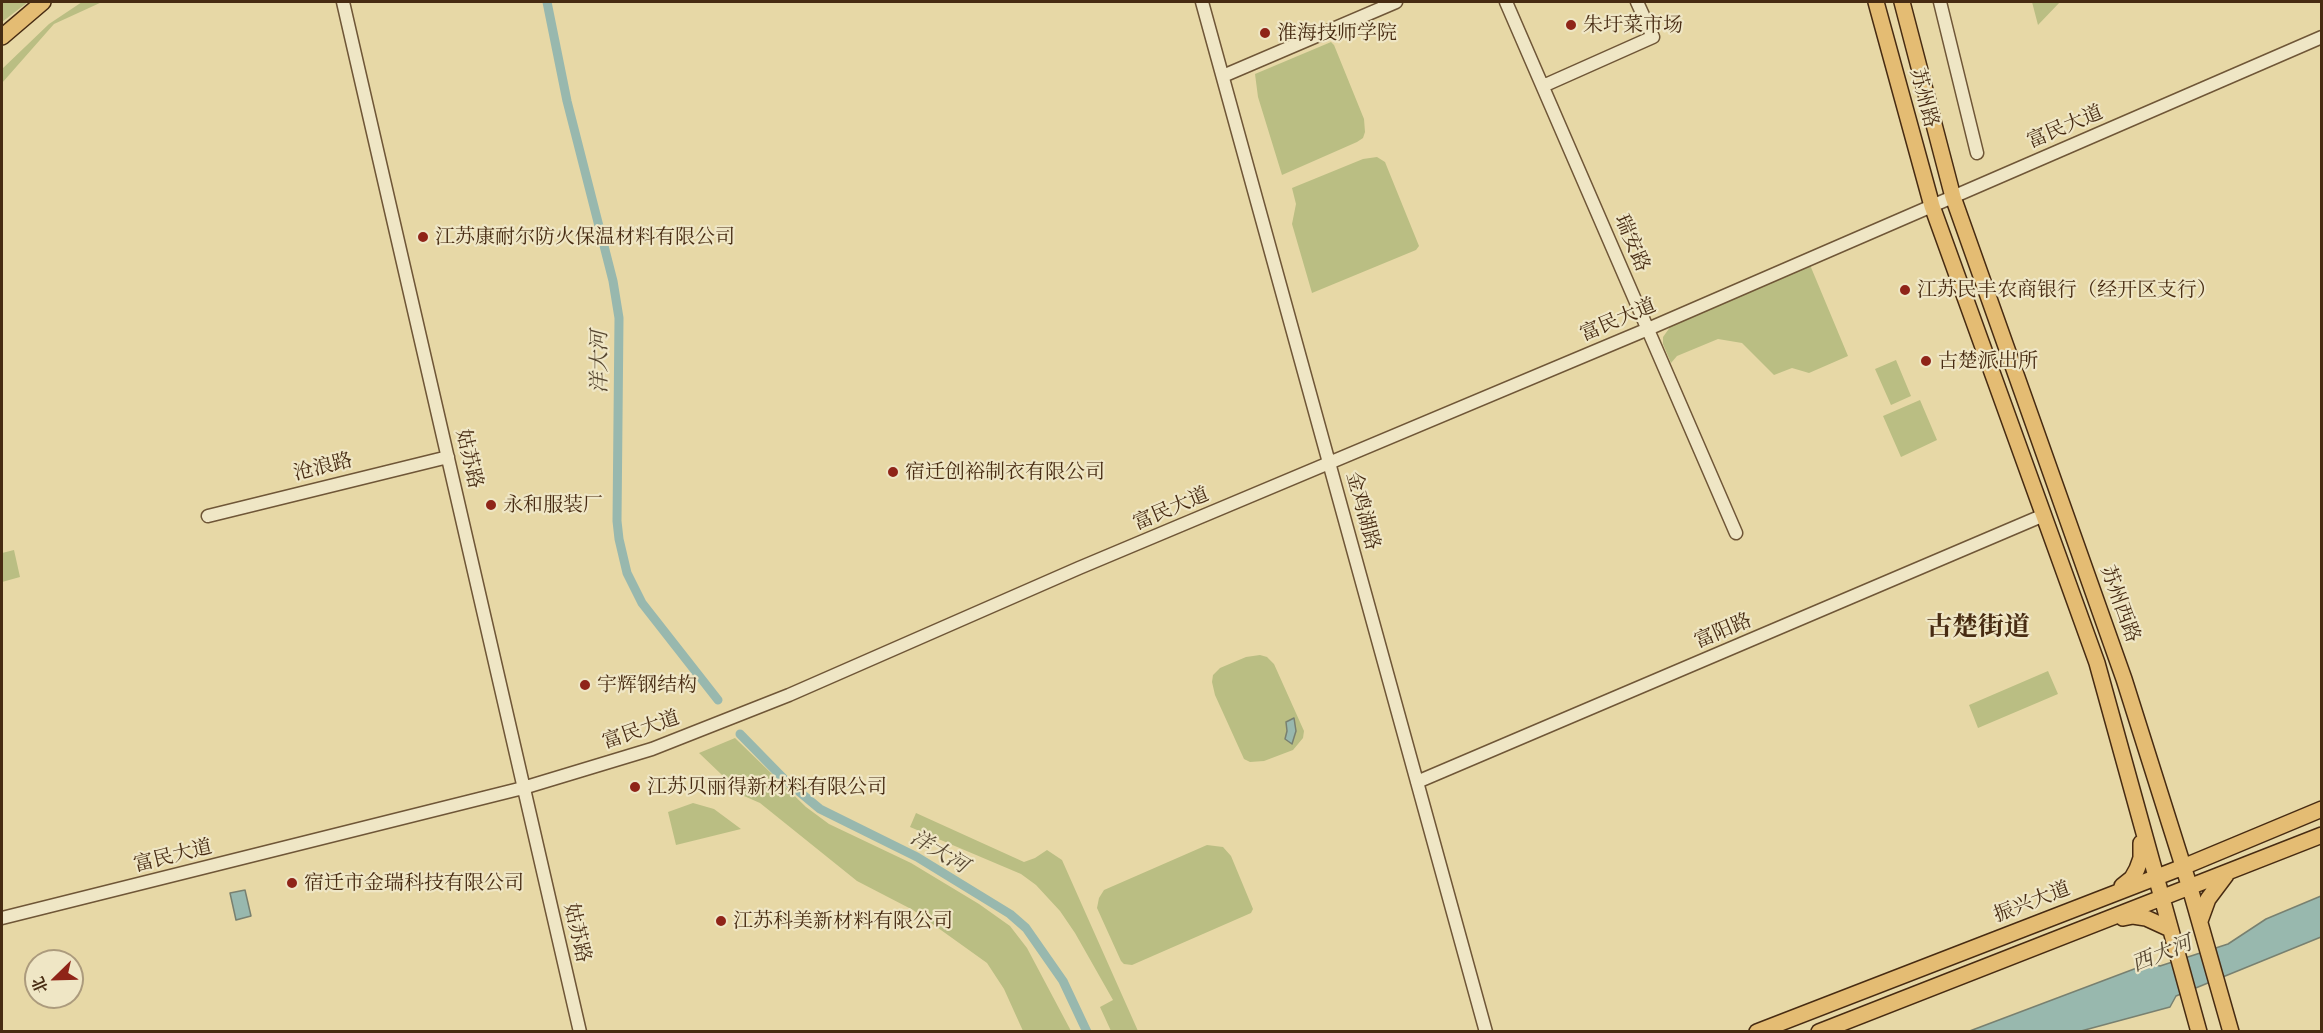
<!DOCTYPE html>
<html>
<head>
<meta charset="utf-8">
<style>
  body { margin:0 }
  #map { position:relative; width:2323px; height:1033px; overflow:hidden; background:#e7d8a6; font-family:"Libre Caslon Text","Noto Serif SC",serif }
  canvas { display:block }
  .frame { position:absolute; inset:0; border:3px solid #472b12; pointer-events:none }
  .north { position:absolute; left:24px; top:949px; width:60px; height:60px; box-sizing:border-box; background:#efe6c5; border:2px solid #ac9b7d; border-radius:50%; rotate:247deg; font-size:16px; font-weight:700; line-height:24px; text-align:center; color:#472b12 }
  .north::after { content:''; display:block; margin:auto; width:21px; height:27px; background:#8f2418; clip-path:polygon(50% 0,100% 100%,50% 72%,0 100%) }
</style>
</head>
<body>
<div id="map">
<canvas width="2323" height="1033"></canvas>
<div class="frame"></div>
<div class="north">北</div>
</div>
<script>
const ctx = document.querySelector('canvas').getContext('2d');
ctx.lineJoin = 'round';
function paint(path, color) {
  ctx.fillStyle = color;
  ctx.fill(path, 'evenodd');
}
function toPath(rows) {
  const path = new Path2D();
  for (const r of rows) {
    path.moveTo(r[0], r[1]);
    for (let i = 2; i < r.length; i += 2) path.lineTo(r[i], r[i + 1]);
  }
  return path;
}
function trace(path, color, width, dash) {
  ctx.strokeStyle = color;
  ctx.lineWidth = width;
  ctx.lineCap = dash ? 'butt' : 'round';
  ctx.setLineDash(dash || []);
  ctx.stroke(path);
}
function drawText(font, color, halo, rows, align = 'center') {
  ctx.font = font + ' "Libre Caslon Text","Noto Serif SC",serif';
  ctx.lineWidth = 4.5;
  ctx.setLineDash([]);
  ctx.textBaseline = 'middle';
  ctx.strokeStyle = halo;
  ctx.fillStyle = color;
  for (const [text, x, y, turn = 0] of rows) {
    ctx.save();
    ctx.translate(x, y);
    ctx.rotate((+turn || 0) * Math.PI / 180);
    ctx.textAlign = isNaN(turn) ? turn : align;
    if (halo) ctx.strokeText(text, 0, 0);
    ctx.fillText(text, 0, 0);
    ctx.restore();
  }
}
paint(toPath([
  [2,2,28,2,2,22],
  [82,2,102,2,54,24,2,83,2,69,49,24],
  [2032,2,2060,2,2038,25],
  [1331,42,1334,45,1364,119,1365,132,1363,138,1357,142,1282,175,1258,97,1255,74],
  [1377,157,1385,162,1419,246,1416,250,1312,293,1292,224,1296,204,1292,188,1363,159],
  [1810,265,1848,356,1809,373,1792,368,1774,375,1742,343,1718,339,1677,356,1671,363,1663,344,1663,337,1673,323],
  [1896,360,1911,396,1891,405,1875,369],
  [1920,400,1937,440,1901,457,1883,416],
  [14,550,20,577,2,582,2,553],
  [1260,655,1267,657,1274,664,1304,731,1303,738,1293,750,1264,761,1250,762,1244,759,1215,695,1212,682,1213,675,1220,668,1246,657],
  [2048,671,2058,694,1978,728,1969,705],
  [735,738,806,807,829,824,911,863,979,904,1010,926,1027,948,1071,1031,1023,1031,1004,989,987,963,913,910,857,881,760,803,744,796,699,753],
  [693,803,714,809,741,829,676,845,668,812],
  [916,813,1024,862,1035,858,1047,850,1062,860,1138,1031,1111,1031,1100,1007,1113,1000,1075,933,1060,911,1036,885,1021,874,910,827],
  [1207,845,1223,847,1231,856,1253,909,1251,913,1132,965,1124,964,1121,961,1097,908,1099,898,1104,890]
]), '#babe83');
const water = toPath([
  [1294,718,1296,731,1292,744,1285,739,1287,731,1286,722,1294,718],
  [245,890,251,916,236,920,230,893,245,890],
  [2321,896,2321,937,2176,996,2170,1007,2081,1031,1967,1032,2150,963,2160,966,2228,944,2266,919,2321,896]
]);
paint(water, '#98b8ae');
trace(water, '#788070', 1.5);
trace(toPath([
  [547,2,567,101,613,281,619,318,617,521,619,539,627,573,642,603,718,700],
  [740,734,784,779,820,809,917,857,1010,914,1026,928,1063,981,1087,1032]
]), '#98b8ae', 9);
const minor = toPath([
  [343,2,580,1032],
  [1202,2,1486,1032],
  [1506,2,1736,533],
  [1940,2,1977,153],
  [1223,76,1396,2],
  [1543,86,1653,37,1637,2],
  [208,516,448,457],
  [1417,782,2044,515],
  [2,918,523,788,652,749,789,695,1079,568,1648,329,2322,37]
]);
const major = toPath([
  [1876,2,1932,206,2097,663,2199,1032],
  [1902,2,1953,197,2124,679,2190,888,2231,1032],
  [2,37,43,2],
  [2122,886,2132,878,2137,869,2141,858,2141,843],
  [2123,918,2133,916,2146,918,2170,929],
  [2200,921,2208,899,2226,875],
  [1757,1032,2183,867,2322,809],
  [1819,1032,2322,835]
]);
trace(minor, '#6f5637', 15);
trace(major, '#472b12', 18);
trace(minor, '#efe6c5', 12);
trace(major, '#e4bc73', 15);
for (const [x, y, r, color] of [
  [1571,25,6,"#8f2418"],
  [1265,33,6,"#8f2418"],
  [423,237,6,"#8f2418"],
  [1905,290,6,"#8f2418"],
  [1926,361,6,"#8f2418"],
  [893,472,6,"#8f2418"],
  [491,505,6,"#8f2418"],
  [585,685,6,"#8f2418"],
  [635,787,6,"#8f2418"],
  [292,883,6,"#8f2418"],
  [721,921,6,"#8f2418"]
]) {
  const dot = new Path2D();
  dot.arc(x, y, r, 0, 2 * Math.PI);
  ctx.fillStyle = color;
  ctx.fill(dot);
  trace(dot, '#efe6c5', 2);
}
drawText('20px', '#472b12', '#efe6c5', [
  ["朱圩菜市场",1583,25],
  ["淮海技师学院",1277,33],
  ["江苏康耐尔防火保温材料有限公司",435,237],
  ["江苏民丰农商银行（经开区支行）",1917,290],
  ["古楚派出所",1938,361],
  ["宿迁创裕制衣有限公司",905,472],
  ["永和服装厂",503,505],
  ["宇辉钢结构",597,685],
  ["江苏贝丽得新材料有限公司",647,787],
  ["宿迁市金瑞科技有限公司",304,883],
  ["江苏科美新材料有限公司",733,921]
], 'left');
drawText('20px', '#472b12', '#efe6c5', [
  ["苏州路",1924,98,75],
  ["富民大道",2065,127,-23],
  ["瑞安路",1632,243,67],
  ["富民大道",1618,320,-23],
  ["姑苏路",469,459,77],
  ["沧浪路",323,467,-14],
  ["富民大道",1171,509,-23],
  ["金鸡湖路",1363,511,75],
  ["苏州西路",2120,604,70],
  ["富阳路",1723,631,-23],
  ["富民大道",641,730,-19],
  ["富民大道",173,856,-14],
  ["振兴大道",2032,902,-21],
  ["姑苏路",577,933,77]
]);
drawText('italic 21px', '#574731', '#efe6c5', [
  ["洋大河",600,362,-90],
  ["洋大河",939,852,31],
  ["西大河",2162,954,-22]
]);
drawText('bold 26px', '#472b12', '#efe6c5', [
  ["古楚街道",1978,627]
]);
</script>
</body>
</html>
